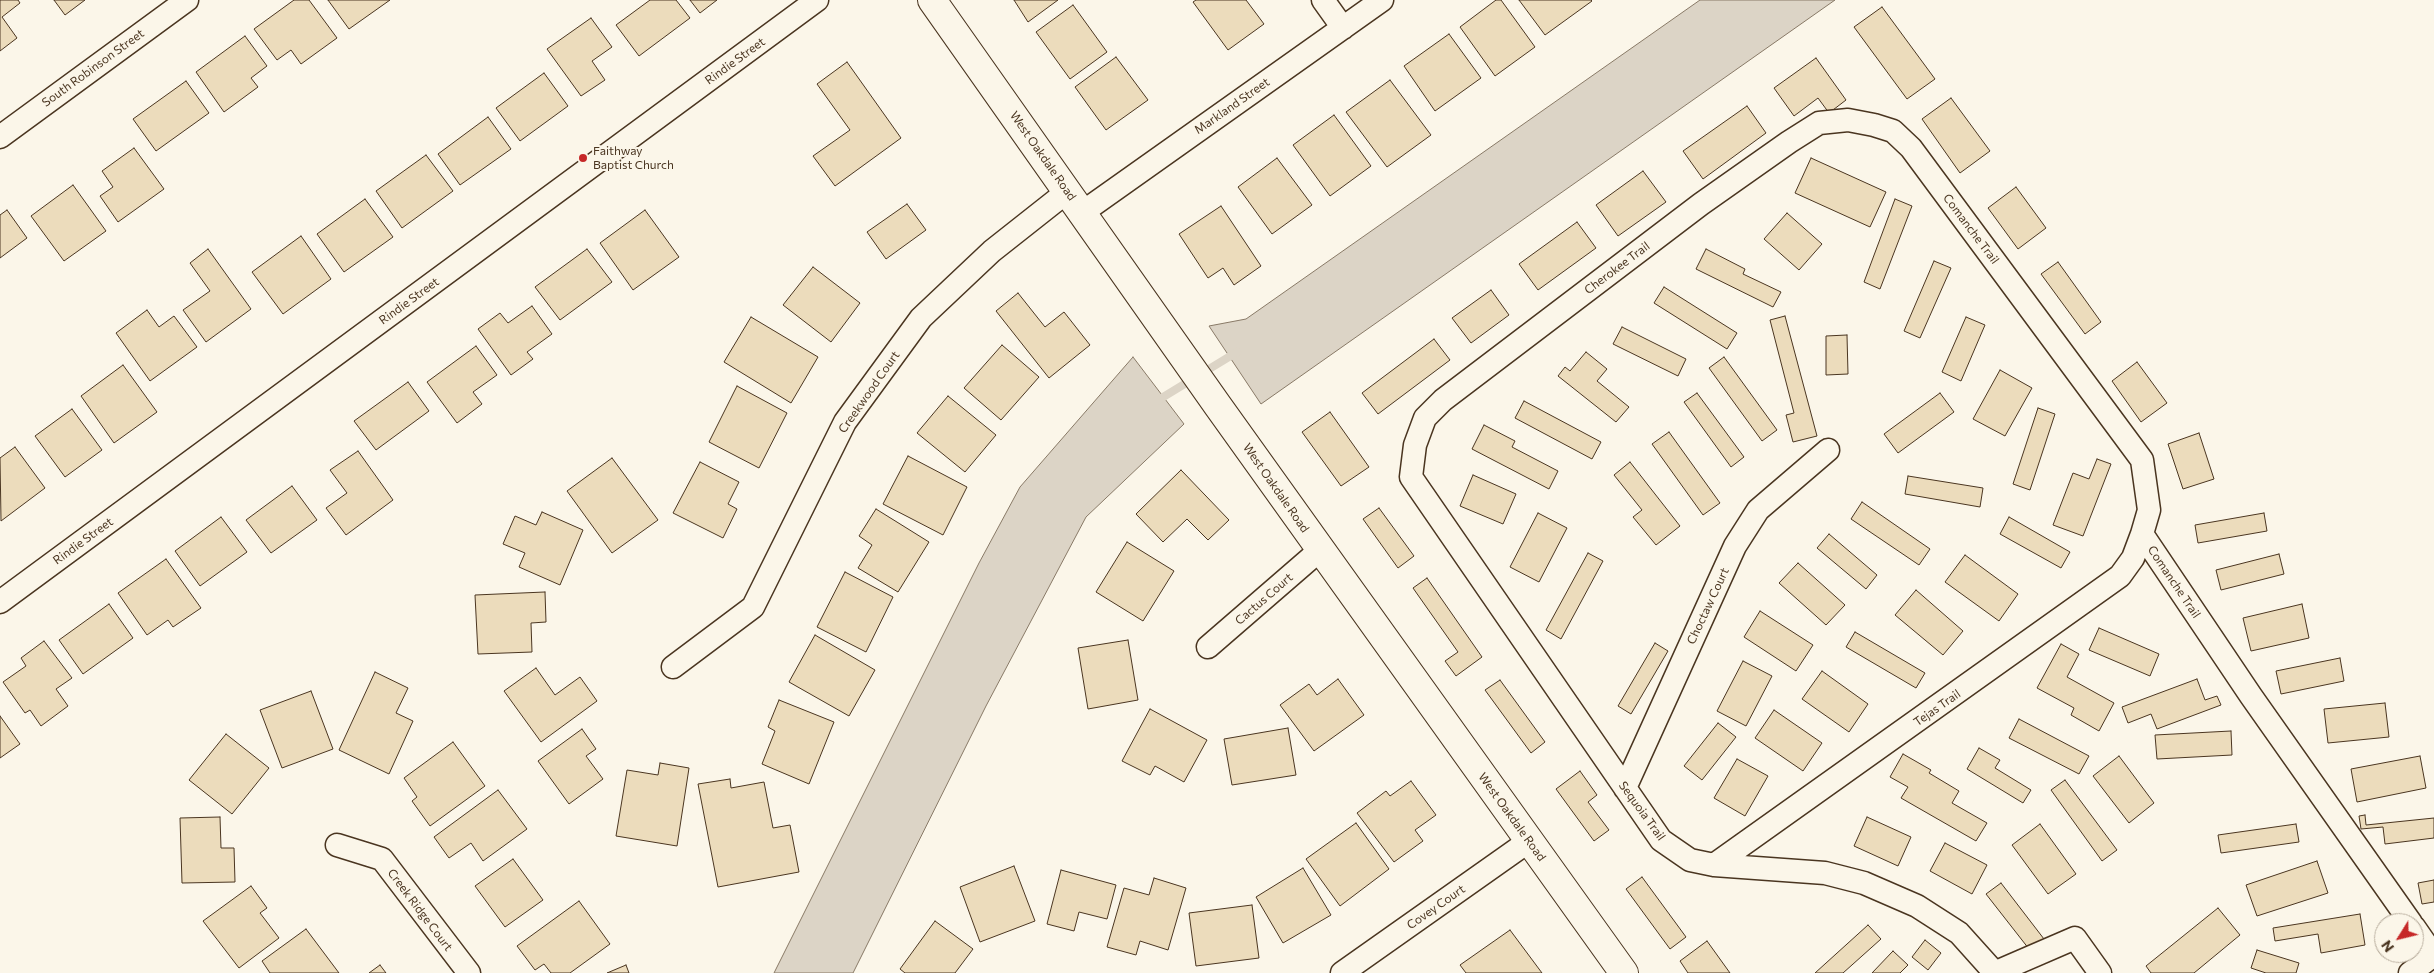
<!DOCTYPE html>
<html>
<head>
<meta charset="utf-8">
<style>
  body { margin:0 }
  #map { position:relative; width:2434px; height:973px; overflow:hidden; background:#fbf6e9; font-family:Commissioner,sans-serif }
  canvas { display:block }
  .north { position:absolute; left:2374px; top:913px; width:50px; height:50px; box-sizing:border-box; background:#fbf6e9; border:1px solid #b4a999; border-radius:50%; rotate:234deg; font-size:14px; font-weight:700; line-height:20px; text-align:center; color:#4a3520 }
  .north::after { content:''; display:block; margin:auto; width:18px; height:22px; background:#c62828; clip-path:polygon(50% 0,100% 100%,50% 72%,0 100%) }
</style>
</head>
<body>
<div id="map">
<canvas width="2434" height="973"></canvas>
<div class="north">N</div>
</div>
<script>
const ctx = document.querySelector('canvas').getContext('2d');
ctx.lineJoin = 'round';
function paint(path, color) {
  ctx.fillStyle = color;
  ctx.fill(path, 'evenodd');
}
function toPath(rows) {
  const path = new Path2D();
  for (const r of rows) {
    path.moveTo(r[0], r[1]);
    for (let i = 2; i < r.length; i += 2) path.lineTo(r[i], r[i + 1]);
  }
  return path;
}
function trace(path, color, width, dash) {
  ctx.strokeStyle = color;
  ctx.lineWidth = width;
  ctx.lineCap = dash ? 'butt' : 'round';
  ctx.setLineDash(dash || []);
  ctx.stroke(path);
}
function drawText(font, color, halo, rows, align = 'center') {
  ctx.font = font + ' Commissioner,sans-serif';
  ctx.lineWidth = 4;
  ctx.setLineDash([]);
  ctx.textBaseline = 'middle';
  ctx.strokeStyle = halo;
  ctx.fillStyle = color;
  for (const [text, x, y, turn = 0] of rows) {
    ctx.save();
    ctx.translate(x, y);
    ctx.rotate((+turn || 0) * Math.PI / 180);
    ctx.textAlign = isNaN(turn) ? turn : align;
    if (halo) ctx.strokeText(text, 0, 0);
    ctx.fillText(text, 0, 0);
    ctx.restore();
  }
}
const water = toPath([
  [1700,0,1835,0,1261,404,1209,326,1246,319,1700,0],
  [1133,357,1184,424,1086,517,986,706,853,973,774,973,979,563,1020,487,1133,357]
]);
paint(water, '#dcd4c6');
trace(water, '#887966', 1);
trace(toPath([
  [1155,402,1237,352]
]), '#dcd4c6', 8);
const building = toPath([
  [0,0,18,0,20,3,2,17,17,38,0,51,0,0],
  [54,0,85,0,65,15,54,0],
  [294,0,309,0,337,38,301,64,291,50,277,60,254,29,294,0],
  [328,0,390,0,349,29,328,0],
  [650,0,676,0,690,18,639,56,616,25,650,0],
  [690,0,717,0,700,13,690,0],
  [1014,0,1058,0,1028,22,1014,0],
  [1196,0,1246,0,1264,24,1228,50,1193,2,1196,0],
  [1496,0,1501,0,1535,47,1495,76,1460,27,1496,0],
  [1519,0,1591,0,1592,1,1545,35,1519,0],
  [1073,5,1107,52,1070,79,1036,32,1073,5],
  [1882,7,1935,79,1907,99,1854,27,1882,7],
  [591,18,612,47,592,61,605,80,581,96,547,49,591,18],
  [1449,34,1481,78,1435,111,1404,66,1449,34],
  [245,36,267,66,251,78,258,87,224,112,196,72,245,36],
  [1116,57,1148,100,1106,130,1075,87,1116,57],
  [1816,58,1846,100,1829,113,1818,98,1794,116,1774,88,1816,58],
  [847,62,901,138,835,186,813,156,850,130,817,84,847,62],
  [544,73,568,106,520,141,496,108,544,73],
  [1390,80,1431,135,1387,167,1346,112,1390,80],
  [186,81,209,113,156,151,133,119,186,81],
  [1951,98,1990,151,1960,173,1922,119,1951,98],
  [1747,106,1766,133,1703,179,1683,151,1747,106],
  [1334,115,1371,166,1330,196,1293,145,1334,115],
  [488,117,511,149,460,185,438,154,488,117],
  [134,148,164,189,118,222,100,196,113,187,102,171,134,148],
  [426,155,453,191,402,228,376,191,426,155],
  [1277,158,1312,205,1272,234,1238,187,1277,158],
  [1811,158,1886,192,1870,227,1795,193,1811,158],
  [1643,171,1666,202,1618,236,1596,205,1643,171],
  [73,185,106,231,64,261,31,216,73,185],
  [2016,187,2046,228,2018,249,1988,208,2016,187],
  [365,199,393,237,344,272,317,234,365,199],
  [1895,199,1912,206,1880,289,1864,282,1895,199],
  [907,204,926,230,886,259,867,232,907,204],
  [1221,206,1261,266,1234,285,1223,268,1208,278,1179,234,1221,206],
  [7,210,27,238,0,258,0,215,7,210],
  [645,210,679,257,633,290,600,243,645,210],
  [1787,213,1822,244,1799,270,1764,239,1787,213],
  [1577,222,1596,248,1538,290,1519,264,1577,222],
  [301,236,331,279,283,314,252,272,301,236],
  [208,249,251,309,206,342,183,310,210,291,190,263,208,249],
  [587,249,612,282,560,320,535,287,587,249],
  [1706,249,1745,269,1743,274,1781,292,1773,307,1696,269,1706,249],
  [1934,261,1951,268,1920,338,1904,331,1934,261],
  [2058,262,2101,322,2085,334,2041,274,2058,262],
  [813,267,860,303,831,342,783,305,813,267],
  [1664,287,1737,333,1727,349,1654,303,1664,287],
  [1491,290,1509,315,1471,343,1452,318,1491,290],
  [1018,293,1045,327,1064,312,1090,345,1049,378,996,311,1018,293],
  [532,306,552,334,527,352,533,359,511,375,478,329,500,313,508,323,532,306],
  [147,310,159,327,174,316,197,347,150,381,116,333,147,310],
  [1785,316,1817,436,1793,442,1786,415,1794,413,1770,320,1785,316],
  [751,317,818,357,791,403,724,362,751,317],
  [1966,317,1985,325,1961,381,1942,372,1966,317],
  [1622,327,1686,359,1678,376,1613,344,1622,327],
  [1847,335,1848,374,1826,375,1826,336,1847,335],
  [1434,339,1450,360,1378,414,1362,393,1434,339],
  [1002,345,1039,377,1001,420,964,388,1002,345],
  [476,346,497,375,473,392,482,404,457,423,427,382,476,346],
  [1586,352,1607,369,1597,381,1629,407,1616,422,1558,376,1565,367,1570,371,1586,352],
  [1724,357,1777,430,1762,441,1709,368,1724,357],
  [2137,362,2167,403,2141,422,2112,381,2137,362],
  [123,365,157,412,114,443,81,396,123,365],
  [2000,370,2032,388,2005,436,1973,419,2000,370],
  [408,382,429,411,376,450,354,421,408,382],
  [737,386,787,413,759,468,709,442,737,386],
  [1697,393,1744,457,1731,467,1684,402,1697,393],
  [1940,393,1954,412,1898,453,1884,434,1940,393],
  [948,396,996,435,965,472,917,433,948,396],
  [1524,401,1601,442,1592,459,1515,418,1524,401],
  [2038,408,2055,414,2030,490,2013,484,2038,408],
  [72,409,102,450,65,477,35,436,72,409],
  [1330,412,1369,467,1341,486,1302,432,1330,412],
  [1484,425,1515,441,1512,447,1558,471,1549,489,1472,449,1484,425],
  [1669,432,1720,503,1703,515,1652,444,1669,432],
  [2199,433,2214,479,2183,489,2168,444,2199,433],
  [15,447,45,488,1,521,0,458,15,447],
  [358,451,393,500,346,535,326,508,347,493,330,470,358,451],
  [908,456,967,487,943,535,883,504,908,456],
  [612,458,658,520,612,553,567,491,612,458],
  [2097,459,2111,464,2083,536,2053,525,2073,473,2089,479,2097,459],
  [700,462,739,482,728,504,737,509,723,538,673,513,700,462],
  [1630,462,1680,526,1656,545,1633,517,1642,510,1614,475,1630,462],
  [1181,470,1229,520,1208,540,1187,519,1163,542,1136,514,1181,470],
  [1473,475,1516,494,1503,524,1460,506,1473,475],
  [1908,476,1983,488,1980,507,1905,494,1908,476],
  [292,486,317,520,271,553,246,520,292,486],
  [1862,502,1930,549,1919,565,1851,519,1862,502],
  [1379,508,1414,556,1398,568,1363,519,1379,508],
  [876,509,929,542,898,592,858,568,872,545,859,536,876,509],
  [542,512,583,530,560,585,519,567,525,553,503,544,515,516,536,525,542,512],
  [1538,513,1567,528,1539,582,1510,567,1538,513],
  [2264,513,2267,531,2198,543,2195,525,2264,513],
  [221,517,247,552,200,586,175,551,221,517],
  [2009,517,2070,552,2061,568,2000,534,2009,517],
  [1829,534,1877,575,1866,589,1817,548,1829,534],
  [1127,542,1174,571,1143,621,1096,592,1127,542],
  [1588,553,1603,561,1561,639,1546,630,1588,553],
  [2279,554,2284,574,2221,590,2216,570,2279,554],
  [1965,555,2018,594,1999,621,1945,582,1965,555],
  [166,559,201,608,173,627,168,620,147,635,118,593,166,559],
  [1798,563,1845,605,1826,625,1779,583,1798,563],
  [845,572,893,597,866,652,817,627,845,572],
  [1427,578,1482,657,1456,676,1445,661,1458,652,1413,588,1427,578],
  [1916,590,1963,631,1943,655,1895,615,1916,590],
  [545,592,546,622,531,623,532,652,478,654,475,595,545,592],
  [109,604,133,638,83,674,59,640,109,604],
  [2302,604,2309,638,2251,651,2243,618,2302,604],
  [1760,611,1813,645,1796,671,1744,637,1760,611],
  [2099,628,2159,654,2150,676,2089,650,2099,628],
  [1855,632,1925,673,1916,688,1846,647,1855,632],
  [815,635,875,670,849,716,789,682,815,635],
  [1128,640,1138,700,1088,709,1078,648,1128,640],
  [44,641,72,678,56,689,68,706,41,726,30,710,25,713,3,682,26,666,21,658,44,641],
  [1655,643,1668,651,1631,714,1618,706,1655,643],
  [2061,644,2079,654,2067,677,2114,703,2099,731,2071,715,2074,708,2037,688,2061,644],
  [2340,658,2344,681,2281,694,2276,671,2340,658],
  [1743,661,1772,676,1746,726,1717,711,1743,661],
  [536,668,555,695,580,677,597,701,541,742,504,691,536,668],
  [1822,671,1868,704,1849,732,1802,699,1822,671],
  [375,672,408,688,396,713,413,721,389,774,339,750,375,672],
  [1338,679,1364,715,1314,751,1280,705,1309,684,1317,695,1338,679],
  [2197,679,2205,700,2217,696,2221,705,2157,729,2151,714,2128,723,2122,707,2197,679],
  [1500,680,1545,742,1531,753,1485,690,1500,680],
  [311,691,333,749,282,768,260,710,311,691],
  [779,700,834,722,809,784,762,764,775,731,768,727,779,700],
  [2385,703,2389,737,2328,743,2324,709,2385,703],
  [1150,709,1207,740,1184,782,1155,766,1150,775,1122,761,1150,709],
  [1774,710,1822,743,1803,771,1755,738,1774,710],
  [0,716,20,744,0,758,0,716],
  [2019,719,2089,756,2079,774,2009,738,2019,719],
  [1718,723,1736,737,1702,780,1684,766,1718,723],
  [1288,728,1296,775,1232,785,1224,739,1288,728],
  [582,729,596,749,586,756,603,779,569,804,538,761,582,729],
  [2231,731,2232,755,2157,759,2155,735,2231,731],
  [226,734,269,768,232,814,189,780,226,734],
  [453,742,485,786,430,826,412,801,417,797,404,778,453,742],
  [1979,748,2000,760,1995,768,2031,790,2023,803,1967,769,1979,748],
  [1903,754,1931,770,1929,773,1959,791,1952,803,1987,823,1976,841,1901,798,1908,787,1890,777,1903,754],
  [2119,756,2154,803,2129,823,2093,776,2119,756],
  [2420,756,2426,788,2357,802,2351,769,2420,756],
  [1737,759,1768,776,1745,816,1714,798,1737,759],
  [660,763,689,768,677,846,616,836,627,770,658,775,660,763],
  [1580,771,1597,795,1588,802,1609,830,1594,841,1556,789,1580,771],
  [730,779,731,788,764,782,773,828,790,825,799,872,718,887,698,784,730,779],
  [2065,780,2117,850,2102,861,2051,790,2065,780],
  [1411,781,1436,815,1415,830,1423,841,1394,862,1357,813,1386,791,1390,796,1411,781],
  [498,790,527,829,483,861,471,843,449,858,434,837,498,790],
  [2365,815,2366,825,2434,818,2434,838,2385,844,2383,827,2361,829,2359,816,2365,815],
  [220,817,221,848,234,848,235,882,182,883,180,818,220,817],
  [1867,817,1911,837,1898,866,1854,846,1867,817],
  [1356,823,1389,869,1340,906,1306,859,1356,823],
  [2040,824,2076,874,2048,894,2012,845,2040,824],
  [2296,824,2299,842,2221,853,2218,835,2296,824],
  [1945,843,1987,865,1972,894,1930,871,1945,843],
  [513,859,543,900,505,927,475,886,513,859],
  [2317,861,2328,893,2257,916,2246,885,2317,861],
  [1014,866,1035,921,980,942,960,887,1014,866],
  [1303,868,1331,915,1283,943,1256,897,1303,868],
  [1061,870,1116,885,1107,919,1079,912,1074,931,1047,924,1061,870],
  [1642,877,1686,937,1670,949,1626,889,1642,877],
  [1154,878,1186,888,1168,950,1140,941,1136,955,1107,947,1124,888,1149,895,1154,878],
  [2434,880,2434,902,2422,904,2418,883,2434,880],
  [2001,883,2044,939,2029,949,1986,894,2001,883],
  [251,886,267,908,260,913,279,938,239,968,203,921,251,886],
  [579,901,610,944,570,973,551,973,544,964,535,970,517,946,579,901],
  [1252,905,1259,958,1196,966,1189,913,1252,905],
  [2218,908,2240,935,2194,973,2151,973,2146,966,2218,908],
  [2360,914,2365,945,2321,953,2318,934,2275,941,2273,928,2360,914],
  [935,921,973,949,955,973,905,973,900,969,935,921],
  [1868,925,1881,939,1843,973,1815,973,1868,925],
  [306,929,339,973,270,973,262,961,306,929],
  [1510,930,1542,973,1466,973,1460,965,1510,930],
  [1925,940,1941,953,1928,970,1912,957,1925,940],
  [1707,941,1730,973,1688,973,1680,961,1707,941],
  [2257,950,2299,963,2296,973,2266,973,2251,968,2257,950],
  [1893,951,1908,965,1900,973,1872,973,1893,951],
  [380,965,386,973,369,973,380,965],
  [626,965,629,973,607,973,626,965]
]);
paint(building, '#ecdcbc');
trace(building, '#4a3520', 1);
const street = toPath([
  [1323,0,1343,28],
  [0,137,187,0],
  [1083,212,1382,0],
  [0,602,817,0],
  [1208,647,1320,550],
  [673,667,753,607,845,422,921,318,992,251,1068,191],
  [1625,788,1735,546,1758,510,1828,450],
  [337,845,382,859,469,973],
  [1714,865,2120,576,2133,558,2142,534],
  [2414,927,2434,956],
  [1342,973,1529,841],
  [1994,973,2075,938,2100,973],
  [1995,973,1959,933,1917,906,1864,883,1825,873,1714,865,1690,860,1661,840,1411,477,1415,445,1425,418,1443,400,1701,204,1789,142,1819,123,1848,120,1874,125,1893,131,1911,148,2142,460,2149,510,2142,534,2251,696,2411,923],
  [2410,973,2434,955]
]);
const secondary = toPath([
  [932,0,1218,406,1624,973]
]);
trace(street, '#4a3520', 25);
trace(secondary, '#4a3520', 30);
trace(street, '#fbf6e9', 22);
trace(secondary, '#fbf6e9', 28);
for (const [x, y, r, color] of [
  [583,158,5,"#c62828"]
]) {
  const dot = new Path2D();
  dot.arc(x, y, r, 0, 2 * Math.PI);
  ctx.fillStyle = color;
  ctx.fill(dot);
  trace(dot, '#fbf6e9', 2);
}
drawText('12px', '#4a3520', '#fbf6e9', [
  ["Rindie Street",735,61,-36],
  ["South Robinson Street",93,68,-36],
  ["Markland Street",1232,106,-35],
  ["West Oakdale Road",1043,156,55],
  ["Comanche Trail",1971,229,53],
  ["Cherokee Trail",1617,268,-37],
  ["Rindie Street",409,301,-36],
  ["Creekwood Court",869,392,-55],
  ["West Oakdale Road",1276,488,55],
  ["Rindie Street",83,541,-36],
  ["Comanche Trail",2174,582,56],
  ["Cactus Court",1264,599,-41],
  ["Choctaw Court",1708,606,-65],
  ["Tejas Trail",1937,708,-35],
  ["Sequoia Trail",1642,811,54],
  ["West Oakdale Road",1512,817,54],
  ["Covey Court",1436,907,-35],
  ["Creek Ridge Court",420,910,53]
]);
drawText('12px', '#4a3520', '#fbf6e9', [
  ["Faithway",593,151],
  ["Baptist Church",593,165]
], 'left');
</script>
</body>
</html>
